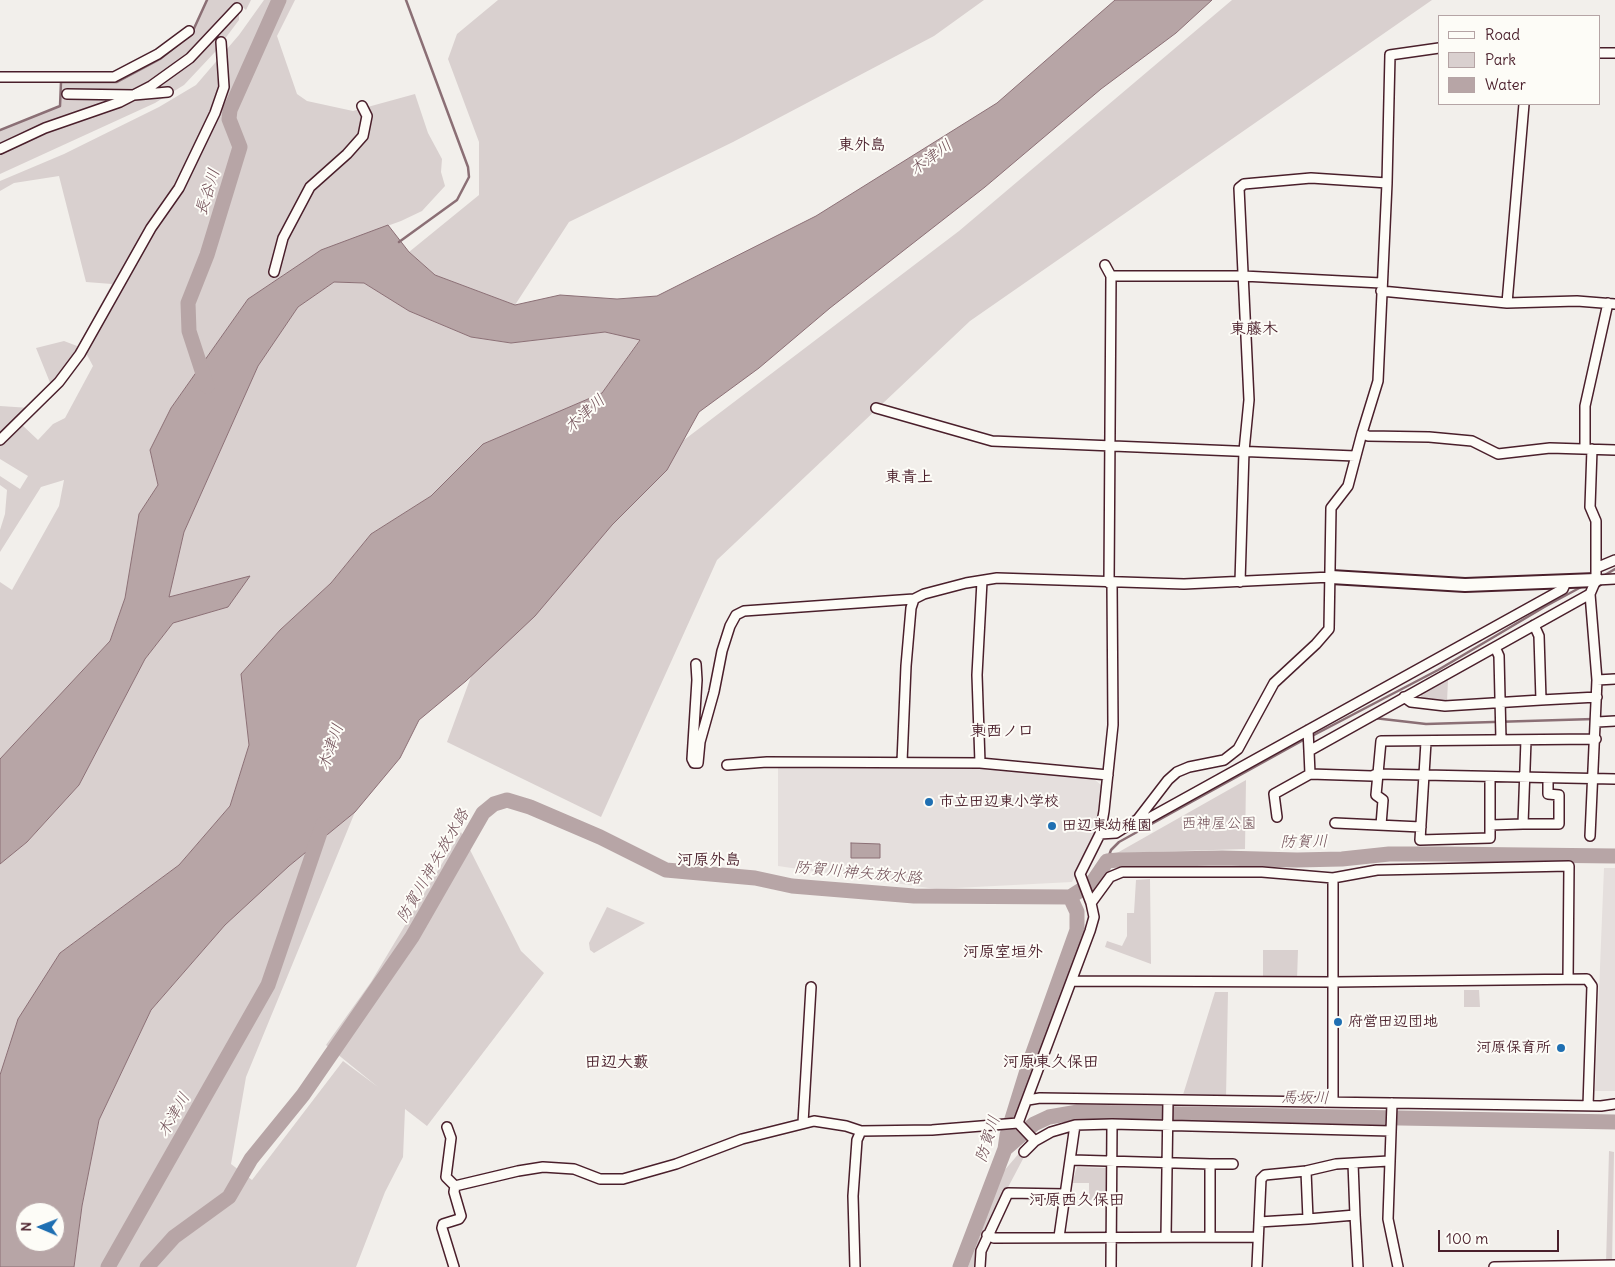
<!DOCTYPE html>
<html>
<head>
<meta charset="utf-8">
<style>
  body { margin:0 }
  #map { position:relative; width:1615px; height:1267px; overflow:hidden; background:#f2efeb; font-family:Delius,sans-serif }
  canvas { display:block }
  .legend { position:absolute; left:1438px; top:15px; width:162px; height:90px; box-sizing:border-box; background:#fdfcf7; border:1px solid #b5a4a5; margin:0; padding:6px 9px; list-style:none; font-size:15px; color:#4a1f2b }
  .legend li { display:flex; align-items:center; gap:10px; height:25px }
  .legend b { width:25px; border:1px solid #b5a4a5 }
  .north { position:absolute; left:15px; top:1202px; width:50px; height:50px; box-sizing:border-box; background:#fdfcf7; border:1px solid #b5a4a5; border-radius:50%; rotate:271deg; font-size:14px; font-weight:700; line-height:20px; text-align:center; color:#4a1f2b }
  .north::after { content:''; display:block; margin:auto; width:18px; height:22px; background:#1f6fb2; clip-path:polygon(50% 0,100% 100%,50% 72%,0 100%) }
  .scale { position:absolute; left:1438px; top:1230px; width:121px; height:22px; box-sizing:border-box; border:2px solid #4a1f2b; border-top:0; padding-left:6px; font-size:15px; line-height:18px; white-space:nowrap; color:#4a1f2b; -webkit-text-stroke:4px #fdfcf7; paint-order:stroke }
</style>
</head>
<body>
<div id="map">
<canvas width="1615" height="1267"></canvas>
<ul class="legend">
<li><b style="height:6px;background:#fdfcf7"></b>Road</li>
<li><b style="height:14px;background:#d9d0cf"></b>Park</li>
<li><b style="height:14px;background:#b7a5a6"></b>Water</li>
</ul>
<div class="north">N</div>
<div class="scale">100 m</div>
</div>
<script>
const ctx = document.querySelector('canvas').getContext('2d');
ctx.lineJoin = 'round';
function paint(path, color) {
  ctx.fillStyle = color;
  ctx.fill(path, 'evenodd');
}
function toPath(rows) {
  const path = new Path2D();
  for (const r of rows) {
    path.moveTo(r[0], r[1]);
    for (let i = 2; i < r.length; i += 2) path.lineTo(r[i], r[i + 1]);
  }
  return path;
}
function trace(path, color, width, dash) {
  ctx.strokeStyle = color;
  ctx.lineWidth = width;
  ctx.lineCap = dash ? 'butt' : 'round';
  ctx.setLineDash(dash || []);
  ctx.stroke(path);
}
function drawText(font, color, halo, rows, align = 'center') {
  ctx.font = font + ' Delius,"Klee One",sans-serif';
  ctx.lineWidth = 4;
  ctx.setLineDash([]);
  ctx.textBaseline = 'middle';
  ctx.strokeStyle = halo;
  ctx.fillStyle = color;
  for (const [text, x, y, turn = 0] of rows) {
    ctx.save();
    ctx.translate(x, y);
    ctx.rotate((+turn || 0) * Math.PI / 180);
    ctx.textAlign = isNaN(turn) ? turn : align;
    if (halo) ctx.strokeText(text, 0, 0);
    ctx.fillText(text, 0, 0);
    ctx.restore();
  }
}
paint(toPath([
  [899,766,984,769,1093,778,1102,786,1097,823,1094,836,1072,882,936,889,778,866,778,767],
  [1604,868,1615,868,1615,1091,1595,1091]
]), '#e5dfdd');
paint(toPath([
  [207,0,251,0,246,10,239,4,239,20,215,52,184,85,155,103,0,174,0,130,60,106,61,82,117,82,160,59,193,33],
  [264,0,295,0,277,36,297,94,307,101,353,111,415,94,428,133,442,159,441,172,445,186,422,211,401,221,321,250,248,299,171,408,150,450,158,485,139,514,125,598,110,641,0,759,0,582,12,590,59,506,64,480,41,487,0,552,0,530,5,514,7,490,0,485,0,476,20,489,28,476,0,459,0,445,20,423,38,440,53,424,65,418,93,366,80,342,112,284,86,282,59,176,14,183,0,191,0,181,64,154,159,107,196,85,239,35],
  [498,0,984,0,934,36,733,142,569,222,515,305,435,275,409,252,479,195,479,142,448,59,457,34],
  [1232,0,1432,0,970,321,717,560,601,817,447,742,509,573,959,231],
  [334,282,364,283,409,311,471,337,511,343,605,332,640,339,602,393,483,444,431,496,371,534,331,583,280,630,241,674,249,745,230,806,179,865,60,953,19,1019,0,1075,0,864,27,842,79,785,145,659,173,623,228,607,249,577,169,597,184,532,258,366,298,307],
  [64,341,77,346,75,356,51,385,36,348],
  [0,406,30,408,0,437],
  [1448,680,1447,702,1421,700,1421,693],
  [1246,780,1245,849,1117,853],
  [355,812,246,1077,231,1164,252,1180,343,1061,378,1087,326,1045,371,982,461,832,521,951,544,973,427,1126,405,1109,403,1157,385,1192,356,1267,74,1267,82,1206,99,1120,151,1010,225,925,289,866],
  [1150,879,1151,964,1105,947,1107,941,1122,946,1127,936,1127,913,1134,913,1136,880],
  [607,907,645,923,594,953,590,950,589,943],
  [1263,950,1298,950,1297,980,1263,979],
  [1464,990,1479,990,1480,1007,1464,1007],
  [1215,992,1228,992,1226,1098,1182,1098],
  [1021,1151,1024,1157,1005,1193,978,1267,968,1267,1003,1172],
  [1609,1151,1614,1152,1612,1264,1606,1264],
  [1077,1167,1110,1168,1110,1201,1089,1200,1089,1183,1072,1183]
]), '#d9d0cf');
const water = toPath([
  [1115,0,1212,0,1176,33,1101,89,985,187,830,308,759,368,699,412,667,470,612,525,535,616,466,681,419,720,400,758,355,812,289,866,225,925,151,1010,99,1120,82,1206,74,1267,0,1267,0,1075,18,1019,60,953,179,865,230,806,249,745,241,674,280,630,331,583,371,534,431,496,483,444,602,393,640,340,605,332,511,343,471,337,409,311,364,283,334,282,298,307,258,366,184,532,169,597,250,576,228,607,173,623,145,659,79,785,27,842,0,864,0,759,110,641,125,598,139,514,158,485,150,450,171,408,248,299,321,250,388,225,409,252,435,275,515,305,560,295,617,299,657,296,816,216,997,103,1115,0],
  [25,1212,55,1212,55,1242,25,1242,25,1212],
  [851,843,880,844,880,858,851,858,851,843]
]);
paint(water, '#b7a5a6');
trace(water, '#8b6f75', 1);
trace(toPath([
  [191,35,207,0],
  [0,130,60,106,61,82,117,82,160,59,180,43],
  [399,242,457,200,469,177,468,167,406,0],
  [1603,576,1615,569],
  [1374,718,1426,724,1594,719],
  [1312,736,1438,670,1546,606,1583,586],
  [1107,861,1111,850,1119,842,1307,738]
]), '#8b6f75', 2.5);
trace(toPath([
  [207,386,189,331,188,303,207,255,240,147,229,119,230,110,279,0],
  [1070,897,1092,883,1107,861,1118,860,1222,858,1297,860,1342,859,1389,854,1439,854,1615,856],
  [1005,1149,1034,1124,1049,1117,1078,1112,1615,1122],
  [108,1267,268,985,323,824],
  [147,1267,174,1237,229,1197,251,1159,303,1095,412,937,483,813,494,804,507,800,530,807,600,837,666,870,755,878,792,886,914,896,1070,897],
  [960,1267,1005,1149,1007,1135,1029,1064,1077,930,1077,912,1070,897]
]), '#b7a5a6', 15);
const street = toPath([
  [1599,53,1615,53],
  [0,77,114,77,158,54,189,31],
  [67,94,134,95,168,92],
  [0,149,45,128,120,102,151,86,190,58,237,8],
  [1105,265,1111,276,1109,583],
  [274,272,283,238,310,187,347,154,363,136,367,116,362,106],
  [1111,276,1243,276,1381,283],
  [1381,291,1507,303,1577,301,1615,304],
  [1507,303,1524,104],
  [876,408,992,441,1355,456],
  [1362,433,1368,436,1429,437,1472,441,1498,454,1550,448,1615,450],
  [0,440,59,382,80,354,151,228,179,188,215,113,224,87,221,42],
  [1585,449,1585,406,1608,303],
  [1592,449,1590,507,1596,521,1596,568],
  [1596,580,1615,579],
  [1240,582,1244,451,1249,400,1239,188,1244,184,1311,178,1387,183],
  [1112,583,1113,725,1104,811,1100,834,1080,874,1091,903,1110,877,1122,872,1262,872,1333,878,1377,870,1569,866,1568,979],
  [1495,647,1499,656,1501,740],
  [696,664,697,680,692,759,694,763,698,763,700,742,714,692,722,651,730,626,736,615,744,611,914,599],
  [1597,680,1615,679],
  [1404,697,1411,702,1445,706,1541,700,1539,636,1534,625],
  [1541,700,1597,697],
  [1597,722,1615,721],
  [1308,730,1309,751],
  [1426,742,1420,840,1490,838,1490,825],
  [902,762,906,666,911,608,914,599,924,594,966,583,997,578,1184,584,1331,577],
  [980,763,977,675,982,581],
  [727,765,767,762,980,763,1108,775],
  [1310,774,1309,751,1590,594],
  [1490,777,1490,825,1523,824,1526,740],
  [1277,817,1274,794,1310,774,1372,776,1376,774,1615,779],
  [1138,819,1168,780,1177,772,1189,767,1224,760,1238,749,1274,683,1316,644,1329,629,1331,508,1348,486,1362,433,1378,381,1387,183,1390,55,1439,48],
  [1335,823,1421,827],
  [1523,824,1559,824,1559,795,1548,794,1548,778],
  [1381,825,1383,800,1376,795,1381,741,1596,739],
  [1100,834,1116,833,1138,819,1144,821,1563,589,1566,582],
  [1590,836,1597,680,1590,594,1596,580,1596,568,1615,560],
  [1072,981,1333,982,1587,979,1592,986,1588,1106],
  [1028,1100,1040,1098,1601,1106,1615,1104],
  [1333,1102,1333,878],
  [1392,1103,1388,1219,1398,1267],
  [803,1123,811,987],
  [1018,1123,1090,931,1094,917,1091,903],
  [1018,1123,1035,1141],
  [447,1127,451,1138,446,1177,455,1186],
  [1024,1152,1035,1141,1051,1132,1075,1125,1112,1124,1391,1131],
  [1072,1160,1210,1164],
  [455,1186,518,1171,543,1167,574,1169,600,1179,623,1179,676,1164,742,1139,814,1121,846,1126,861,1131,932,1130,1018,1123],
  [1355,1215,1353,1163,1389,1161],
  [1308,1219,1355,1215,1358,1267],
  [1259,1222,1308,1219,1306,1171],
  [987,1235,994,1238,1258,1237],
  [1059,1237,1075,1125],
  [1166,1237,1168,1100],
  [1210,1237,1210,1164,1233,1164],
  [454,1267,442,1228,443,1224,459,1219,461,1216,454,1192,455,1186],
  [855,1267,853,1196,857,1140,861,1131],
  [980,1267,981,1251,1008,1193,1065,1194],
  [1111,1267,1112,1124],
  [1257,1267,1261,1179,1265,1175,1306,1171,1336,1164,1353,1163],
  [1494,1267,1615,1265]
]);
const secondary = toPath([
  [1331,577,1465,585,1596,580]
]);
trace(street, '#4a1f2b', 12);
trace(secondary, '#4a1f2b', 16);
trace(street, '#fdfcf7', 9);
trace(secondary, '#fdfcf7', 12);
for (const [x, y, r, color] of [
  [929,802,5,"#1f6fb2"],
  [1052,826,5,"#1f6fb2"],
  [1338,1022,5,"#1f6fb2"],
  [1561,1048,5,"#1f6fb2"]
]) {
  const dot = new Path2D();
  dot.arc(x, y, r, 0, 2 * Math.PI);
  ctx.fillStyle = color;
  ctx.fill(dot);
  trace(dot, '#fdfcf7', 2);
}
drawText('bold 15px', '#4a1f2b', '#fdfcf7', [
  ["市立田辺東小学校",939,802],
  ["田辺東幼稚園",1062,826],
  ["府営田辺団地",1348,1022],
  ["河原保育所",1551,1048,"right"]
], 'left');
drawText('15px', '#6e4b54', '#fdfcf7', [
  ["西神屋公園",1219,824]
]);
drawText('bold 16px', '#4a1f2b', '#fdfcf7', [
  ["東外島",862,145],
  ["東藤木",1254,329],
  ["東青上",909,477],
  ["東西ノ口",1002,731],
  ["河原外島",709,860],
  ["河原室垣外",1003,952],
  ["田辺大藪",617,1062],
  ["河原東久保田",1051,1062],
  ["河原西久保田",1077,1200]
]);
drawText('italic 16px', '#704e56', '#fdfcf7', [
  ["木津川",931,158,-37],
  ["長谷川",208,192,-73],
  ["木津川",585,414,-42],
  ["木津川",331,747,-71],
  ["防賀川",1304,842,-1],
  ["防賀川神矢放水路",433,866,-60],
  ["防賀川神矢放水路",858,873,5],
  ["馬坂川",1305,1098,1],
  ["木津川",174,1115,-60],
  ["防賀川",988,1139,-72]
]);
</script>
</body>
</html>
